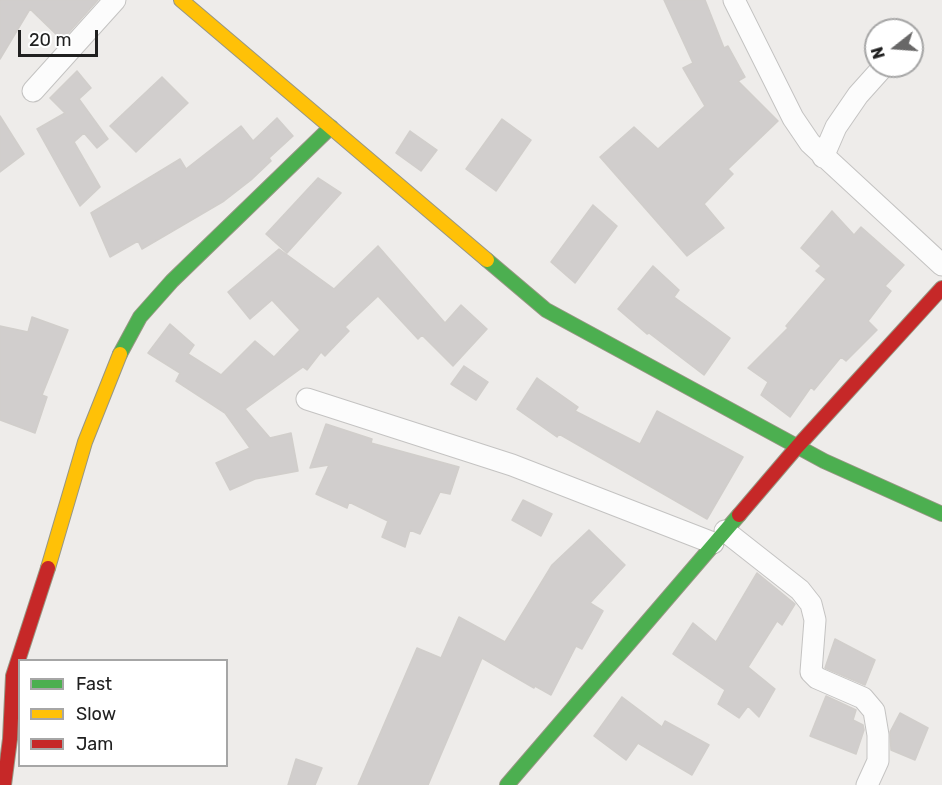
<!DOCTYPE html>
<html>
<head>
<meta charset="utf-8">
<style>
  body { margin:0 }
  #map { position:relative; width:942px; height:785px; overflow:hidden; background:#eeecea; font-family:Rubik,sans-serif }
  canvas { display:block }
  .legend { position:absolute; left:18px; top:659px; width:210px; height:108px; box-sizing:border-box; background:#fff; border:2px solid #a6a6a6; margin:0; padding:8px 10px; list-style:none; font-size:18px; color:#202020 }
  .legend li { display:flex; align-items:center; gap:12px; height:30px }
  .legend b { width:30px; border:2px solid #a6a6a6 }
  .north { position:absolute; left:864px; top:18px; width:60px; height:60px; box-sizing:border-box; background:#fff; border:2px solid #a6a6a6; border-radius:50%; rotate:253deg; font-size:16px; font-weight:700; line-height:24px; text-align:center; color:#202020 }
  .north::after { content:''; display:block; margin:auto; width:21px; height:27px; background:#686767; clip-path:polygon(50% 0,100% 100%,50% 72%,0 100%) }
  .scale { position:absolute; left:18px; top:30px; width:80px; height:27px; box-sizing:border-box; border:3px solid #202020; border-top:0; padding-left:8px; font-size:18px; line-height:21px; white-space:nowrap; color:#202020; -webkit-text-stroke:4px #fff; paint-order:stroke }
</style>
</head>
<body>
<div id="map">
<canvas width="942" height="785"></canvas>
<ul class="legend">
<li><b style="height:8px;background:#4caf50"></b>Fast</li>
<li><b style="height:8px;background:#ffc107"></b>Slow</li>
<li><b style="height:8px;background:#c62828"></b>Jam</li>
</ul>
<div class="north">N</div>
<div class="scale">20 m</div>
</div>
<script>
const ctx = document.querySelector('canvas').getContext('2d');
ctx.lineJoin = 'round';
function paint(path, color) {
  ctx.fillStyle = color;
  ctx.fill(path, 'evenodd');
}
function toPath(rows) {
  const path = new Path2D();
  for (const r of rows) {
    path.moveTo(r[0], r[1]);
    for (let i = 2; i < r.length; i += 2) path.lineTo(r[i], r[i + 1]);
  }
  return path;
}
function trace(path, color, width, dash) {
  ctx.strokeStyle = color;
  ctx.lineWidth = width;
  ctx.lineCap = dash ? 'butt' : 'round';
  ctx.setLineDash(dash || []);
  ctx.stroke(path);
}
const building = toPath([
  [0,0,98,0,62,40,30,9,0,59,0,0],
  [664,0,705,0,724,48,728,46,745,77,738,81,778,121,728,169,733,174,704,204,724,228,687,256,600,157,634,127,658,149,705,106,683,68,693,63,664,0],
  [77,71,91,88,79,99,108,139,97,148,84,133,74,142,100,187,80,206,37,129,65,113,50,98,77,71],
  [162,77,188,103,136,152,110,126,162,77],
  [0,116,24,154,0,172,0,116],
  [277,118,293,136,269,158,271,161,251,180,224,201,142,249,138,241,110,257,91,213,180,159,186,169,241,126,253,141,277,118],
  [502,119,531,140,496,191,466,169,502,119],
  [410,131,437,150,421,171,396,153,410,131],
  [318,178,341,193,287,253,266,234,318,178],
  [593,205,617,226,575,283,551,262,593,205],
  [832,211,854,235,861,227,904,265,885,286,891,291,868,321,877,330,846,361,841,357,814,390,811,387,790,417,761,395,768,382,748,368,788,328,786,326,826,279,816,271,821,266,801,248,832,211],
  [378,246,445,323,461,305,487,329,453,366,422,335,418,339,378,296,345,327,349,331,325,356,321,352,307,370,303,367,245,409,270,438,291,433,298,471,255,479,230,490,216,463,250,448,225,413,176,381,180,373,148,353,170,324,194,345,188,354,221,375,255,341,274,357,300,330,272,300,250,319,228,292,279,249,334,289,378,246],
  [653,266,679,290,674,297,730,338,704,375,649,333,647,334,618,309,653,266],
  [32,317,68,330,42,395,47,397,35,433,0,420,0,326,28,332,32,317],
  [464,366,488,382,476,400,451,384,464,366],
  [537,378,578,407,575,411,640,444,657,411,743,457,707,519,559,434,557,437,517,409,537,378],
  [326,424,372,439,371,443,459,467,450,494,440,492,420,534,410,530,405,547,382,537,388,521,349,502,347,508,316,494,329,465,310,468,326,424],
  [523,500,552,514,541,536,512,520,523,500],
  [589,530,625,565,590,603,603,611,582,649,576,646,551,695,535,686,534,688,482,658,428,785,358,785,417,648,441,658,459,617,505,642,552,565,589,530],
  [757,573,795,604,782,625,777,621,748,667,775,689,759,717,748,706,739,718,718,704,725,690,673,654,693,623,716,642,757,573],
  [835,639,875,660,865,685,825,668,835,639],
  [826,696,856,710,853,720,863,725,864,730,856,754,810,736,826,696],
  [622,697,662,727,665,721,709,745,692,775,638,743,626,760,594,736,622,697],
  [900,713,928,728,915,760,891,750,890,732,900,713],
  [296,759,322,768,315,785,288,785,296,759]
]);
paint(building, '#d1cecd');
trace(building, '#d1cecb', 1.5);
const street = toPath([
  [734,0,793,118,810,143,942,265],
  [33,91,115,0],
  [823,157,836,127,858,95,884,66],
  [307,399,512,465,713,543],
  [725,531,800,590,811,604,815,620,811,672,817,678,863,698,874,711,878,735,878,761,867,785]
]);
const fast = toPath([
  [487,260,546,310,824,461,942,514],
  [120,354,140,317,172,281,331,127],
  [507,785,739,515]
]);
const slow = toPath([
  [181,0,487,260],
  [48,568,85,442,120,354]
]);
const jam = toPath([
  [739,515,797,447,942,288],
  [4,785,10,739,13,676,48,568]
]);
trace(street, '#c4c3c2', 23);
trace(fast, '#979683', 16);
trace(slow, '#979683', 16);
trace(jam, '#979683', 16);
trace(street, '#fcfcfc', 21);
trace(fast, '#4caf50', 14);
trace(slow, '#ffc107', 14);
trace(jam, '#c62828', 14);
</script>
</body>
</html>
